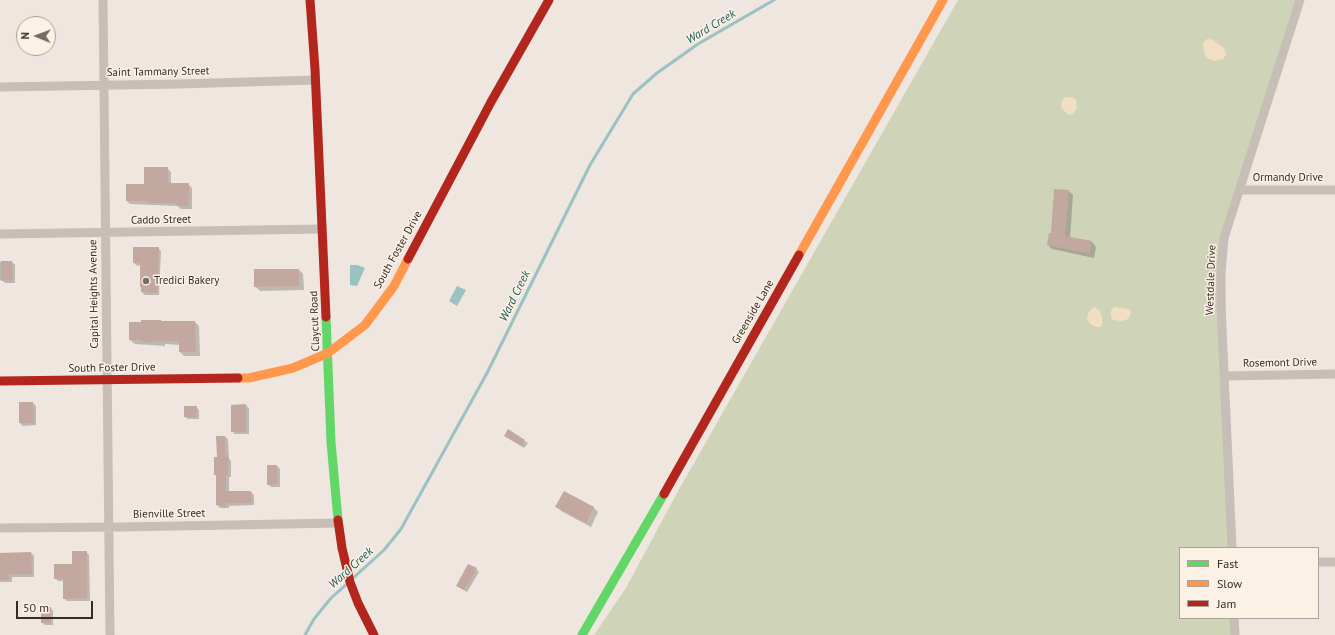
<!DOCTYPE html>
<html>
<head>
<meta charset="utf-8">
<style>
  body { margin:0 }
  #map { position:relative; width:1335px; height:635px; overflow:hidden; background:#eee6df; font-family:"PT Sans",sans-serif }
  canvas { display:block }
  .legend { position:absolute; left:1179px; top:547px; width:140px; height:72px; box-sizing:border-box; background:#fbf1e5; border:1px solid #ada299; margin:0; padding:5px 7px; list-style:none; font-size:12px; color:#372b26 }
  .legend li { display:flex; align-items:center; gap:8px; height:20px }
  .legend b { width:20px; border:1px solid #ada299 }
  .north { position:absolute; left:16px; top:16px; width:40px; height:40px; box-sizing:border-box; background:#fbf1e5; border:1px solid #ada299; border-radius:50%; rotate:271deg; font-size:11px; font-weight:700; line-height:16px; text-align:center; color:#372b26 }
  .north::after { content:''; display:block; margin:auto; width:14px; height:18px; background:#776c67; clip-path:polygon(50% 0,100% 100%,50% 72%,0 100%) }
  .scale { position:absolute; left:16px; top:601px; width:77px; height:18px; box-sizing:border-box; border:2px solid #372b26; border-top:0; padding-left:5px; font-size:12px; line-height:14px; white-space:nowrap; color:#372b26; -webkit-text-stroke:3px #fbf1e5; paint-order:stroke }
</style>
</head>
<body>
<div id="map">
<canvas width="1335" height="635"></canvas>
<ul class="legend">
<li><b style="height:5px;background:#63d668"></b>Fast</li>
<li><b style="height:5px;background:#ff974d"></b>Slow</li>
<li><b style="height:5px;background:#b3261e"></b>Jam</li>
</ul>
<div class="north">N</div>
<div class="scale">50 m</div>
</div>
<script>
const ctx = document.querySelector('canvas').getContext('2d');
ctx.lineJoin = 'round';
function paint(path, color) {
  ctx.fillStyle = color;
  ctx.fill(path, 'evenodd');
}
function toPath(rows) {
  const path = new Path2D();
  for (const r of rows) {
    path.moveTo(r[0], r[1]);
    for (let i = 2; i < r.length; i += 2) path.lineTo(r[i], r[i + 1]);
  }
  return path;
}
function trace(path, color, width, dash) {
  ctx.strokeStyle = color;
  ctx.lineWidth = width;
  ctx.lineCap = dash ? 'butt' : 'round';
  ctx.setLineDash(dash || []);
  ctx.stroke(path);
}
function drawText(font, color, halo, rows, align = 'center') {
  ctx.font = font + ' "PT Sans",sans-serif';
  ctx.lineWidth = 3;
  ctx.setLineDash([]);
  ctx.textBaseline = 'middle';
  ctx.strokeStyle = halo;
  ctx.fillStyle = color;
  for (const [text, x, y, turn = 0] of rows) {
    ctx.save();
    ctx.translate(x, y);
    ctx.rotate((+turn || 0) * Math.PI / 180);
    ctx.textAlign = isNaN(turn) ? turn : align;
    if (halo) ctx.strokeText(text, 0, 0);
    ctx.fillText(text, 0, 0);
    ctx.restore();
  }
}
paint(toPath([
  [958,0,1301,0,1224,238,1232,548,1180,548,1180,618,1234,618,1234,635,594,635,626,588,677,493]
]), '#cfd3b7');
paint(toPath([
  [1208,39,1213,40,1224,48,1226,55,1223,59,1215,61,1209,59,1205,56,1203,44,1205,40],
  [1065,97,1074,98,1076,100,1077,108,1072,115,1067,114,1061,107,1062,100],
  [1095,307,1100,311,1102,317,1102,325,1100,327,1096,327,1090,324,1087,319,1088,313,1093,308],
  [1115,307,1129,309,1131,313,1129,318,1126,320,1121,321,1113,320,1111,317,1111,311,1113,308]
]), '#f1dfc3');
paint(toPath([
  [350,265,357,265,365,268,357,286,350,285],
  [457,286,466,290,457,306,449,301]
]), '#99c2c0');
paint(toPath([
  [167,168,171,172,171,184,188,184,192,188,192,209,181,209,178,206,130,204,127,201],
  [1068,191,1073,195,1070,238,1092,242,1096,247,1094,258,1052,249,1048,245],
  [158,248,161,251,159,295,145,295,142,292,141,287,141,265,137,266,134,263],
  [0,262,12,262,15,265,15,283,5,283,2,280,0,280],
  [299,270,303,274,304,290,260,291,255,286],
  [162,322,195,322,199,326,200,356,184,356,180,352,180,345,165,344,165,346,135,344,130,340],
  [20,403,33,403,36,406,36,425,23,426,20,423],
  [246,405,249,408,249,434,235,434,232,431],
  [196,407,199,410,199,419,188,419,185,417],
  [509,431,528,443,524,448,506,436],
  [225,437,228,439,229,459,231,461,231,477,229,477,229,492,251,492,254,495,254,505,229,506,229,508,220,508,217,505,217,477,215,474,218,458],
  [277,466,280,469,280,487,271,487,268,484],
  [564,492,594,508,598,512,591,527,561,511,557,507],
  [86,552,89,555,90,601,67,601,64,598,64,581,58,581,55,578,73,565],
  [31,553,34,556,34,577,12,577,12,582,0,582,0,554],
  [476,569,479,572,467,592,460,588,457,585],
  [51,608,53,611,53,625,45,625,42,622]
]), '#0003');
trace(toPath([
  [352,579,384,550,401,529,487,373,590,165,633,94,657,73,698,44,774,0],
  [305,635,314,619,331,598,348,583]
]), '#99c2c0', 3);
paint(toPath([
  [144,167,168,167,168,183,189,183,189,206,176,206,176,203,149,203,149,201,126,201,126,184,144,184],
  [1054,189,1069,190,1065,236,1092,241,1090,254,1047,245,1049,233,1051,233],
  [133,247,159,247,157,293,141,292,141,287,140,287,140,263,133,263],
  [1,261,12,261,13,280,1,281],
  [254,269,299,269,299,286,254,287],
  [141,320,161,320,161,321,195,321,196,352,179,352,179,341,142,342,142,340,129,340,129,322,141,322],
  [19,402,33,402,34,423,19,423],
  [246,404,246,432,231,432,231,405],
  [184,406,197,406,196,417,184,417],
  [508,429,525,440,521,446,504,436],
  [216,436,225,436,226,457,229,457,228,475,226,475,226,491,251,491,252,503,226,503,226,506,216,505,216,475,214,475,214,457,217,457],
  [267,465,277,465,278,484,267,485],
  [564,491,594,507,586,523,555,507],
  [72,551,87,551,87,598,63,599,63,579,54,579,54,564,72,564],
  [31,552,32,574,9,574,9,580,0,580,0,553],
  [468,564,477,568,464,590,456,586],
  [41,607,51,607,51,623,41,623]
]), '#c3a89f');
trace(toPath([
  [103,0,110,635],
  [0,87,179,84,315,80],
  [1240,190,1335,190],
  [0,234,322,229],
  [1225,376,1335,374],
  [0,528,123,527,338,523],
  [1232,548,1221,307,1221,274,1224,238,1300,0],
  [1318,562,1335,562],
  [1234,618,1235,635]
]), '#c7beb8', 9);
trace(toPath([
  [326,317,331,442,338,520],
  [582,635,664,494]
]), '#63d668', 9);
trace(toPath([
  [799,255,943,0],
  [238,378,249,378,293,368,328,353,365,325,394,286,408,259]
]), '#ff974d', 9);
trace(toPath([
  [310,0,315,69,326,317],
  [408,259,491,102,549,0],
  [0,381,238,378],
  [664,494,799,255],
  [338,520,342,548,350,582,358,603,374,635]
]), '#b3261e', 9);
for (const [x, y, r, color] of [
  [146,281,4,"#776c67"]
]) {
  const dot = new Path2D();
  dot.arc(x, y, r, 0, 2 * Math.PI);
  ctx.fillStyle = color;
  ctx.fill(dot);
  trace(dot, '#fbf1e5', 1.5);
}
drawText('11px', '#372b26', '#fbf1e5', [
  ["Saint Tammany Street",158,72,-1],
  ["Ormandy Drive",1288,178],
  ["Caddo Street",161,220,-1],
  ["South Foster Drive",398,250,-61],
  ["Westdale Drive",1211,280,-88],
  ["Capital Heights Avenue",94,294,-91],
  ["Greenside Lane",753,312,-60],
  ["Claycut Road",315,321,-92],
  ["Rosemont Drive",1280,363,-1],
  ["South Foster Drive",112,368,-1],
  ["Bienville Street",169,514,-1]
]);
drawText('11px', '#372b26', '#fbf1e5', [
  ["Tredici Bakery",154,281]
], 'left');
drawText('italic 12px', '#185a5d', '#fbf1e5', [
  ["Ward Creek",711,27,-31],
  ["Ward Creek",515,296,-64],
  ["Ward Creek",351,568,-42]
]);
</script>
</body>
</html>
